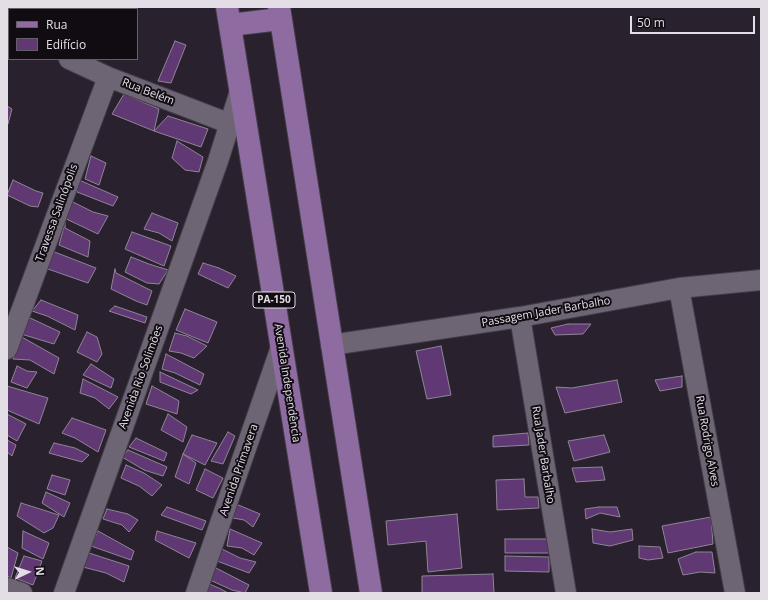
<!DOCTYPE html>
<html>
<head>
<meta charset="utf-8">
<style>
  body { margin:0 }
  #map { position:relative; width:768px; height:600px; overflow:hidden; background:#29212e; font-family:"Open Sans",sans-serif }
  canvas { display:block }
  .frame { position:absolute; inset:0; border:8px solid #e3dde6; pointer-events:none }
  .legend { position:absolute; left:8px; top:8px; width:130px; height:52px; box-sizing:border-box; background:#100c12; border:1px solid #646067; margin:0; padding:5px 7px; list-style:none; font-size:12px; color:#e3dde6 }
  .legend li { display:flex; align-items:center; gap:8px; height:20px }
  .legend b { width:20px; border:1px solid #646067 }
  .north { position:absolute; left:8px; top:552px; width:40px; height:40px; -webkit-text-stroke:3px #100c12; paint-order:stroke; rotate:86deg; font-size:11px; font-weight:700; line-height:16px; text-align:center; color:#e3dde6 }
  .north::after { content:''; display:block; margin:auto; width:14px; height:18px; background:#e3dde6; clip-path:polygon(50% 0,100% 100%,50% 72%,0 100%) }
  .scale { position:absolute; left:630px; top:16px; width:125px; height:18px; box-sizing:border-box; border:2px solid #e3dde6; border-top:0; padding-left:5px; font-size:12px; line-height:14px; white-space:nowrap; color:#e3dde6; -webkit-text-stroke:3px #100c12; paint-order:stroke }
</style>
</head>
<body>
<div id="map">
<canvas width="768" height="600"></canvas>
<div class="frame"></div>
<ul class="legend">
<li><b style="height:5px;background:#8e6ca2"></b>Rua</li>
<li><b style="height:11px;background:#5f3874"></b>Edifício</li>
</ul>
<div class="north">N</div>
<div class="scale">50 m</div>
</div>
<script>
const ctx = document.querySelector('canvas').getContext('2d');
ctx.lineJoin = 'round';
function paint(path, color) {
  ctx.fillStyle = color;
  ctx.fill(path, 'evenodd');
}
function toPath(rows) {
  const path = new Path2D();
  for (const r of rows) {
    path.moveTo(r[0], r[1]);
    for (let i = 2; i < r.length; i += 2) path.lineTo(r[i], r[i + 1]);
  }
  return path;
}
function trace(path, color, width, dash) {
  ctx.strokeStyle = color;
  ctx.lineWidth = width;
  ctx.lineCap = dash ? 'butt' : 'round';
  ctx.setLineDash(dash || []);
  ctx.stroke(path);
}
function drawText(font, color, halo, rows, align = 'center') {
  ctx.font = font + ' "Open Sans",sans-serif';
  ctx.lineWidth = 4;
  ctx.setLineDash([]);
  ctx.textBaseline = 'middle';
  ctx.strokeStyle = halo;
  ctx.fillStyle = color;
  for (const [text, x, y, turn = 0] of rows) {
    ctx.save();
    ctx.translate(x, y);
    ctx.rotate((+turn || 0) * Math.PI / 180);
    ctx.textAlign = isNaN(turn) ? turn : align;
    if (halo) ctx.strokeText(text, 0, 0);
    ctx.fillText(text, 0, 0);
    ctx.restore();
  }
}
const building = toPath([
  [175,41,186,45,171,83,158,81,175,41],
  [124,94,159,109,154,131,112,114,124,94],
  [7,106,12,109,8,124,7,124,7,106],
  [168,116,208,129,201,147,154,131,168,116],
  [177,141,203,157,199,172,185,170,172,158,177,141],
  [91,156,106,163,99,185,85,179,91,156],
  [13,180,36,191,43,193,38,207,30,206,7,195,13,180],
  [79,180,118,197,113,206,77,192,79,180],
  [69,200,93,212,108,216,98,234,62,217,69,200],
  [152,213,178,223,172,241,159,233,144,229,152,213],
  [65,223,65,228,90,241,88,257,59,245,65,223],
  [132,232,171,246,164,266,125,249,132,232],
  [52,251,96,268,88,283,45,268,52,251],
  [131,257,149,264,168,270,159,284,147,283,125,272,131,257],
  [203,263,219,268,236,276,228,288,198,274,203,263],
  [115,269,116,273,152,291,147,305,136,301,111,289,115,269],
  [41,300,78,315,75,330,47,316,32,311,41,300],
  [115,306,147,317,145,323,109,311,115,306],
  [185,309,217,322,208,343,176,330,185,309],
  [28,317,60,332,54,344,21,334,28,317],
  [568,324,591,324,583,334,555,335,551,328,568,324],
  [87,332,97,337,102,354,97,362,77,352,87,332],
  [175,333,187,336,207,346,194,358,181,353,169,351,175,333],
  [20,336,59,358,54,374,30,360,13,359,20,336],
  [441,346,451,395,427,399,416,351,441,346],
  [166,354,204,374,200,385,175,373,162,369,166,354],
  [91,364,114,379,111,388,83,375,91,364],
  [17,366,27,371,37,372,27,388,11,382,17,366],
  [160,372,198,390,191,394,160,382,160,372],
  [682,376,682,387,660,391,655,380,682,376],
  [83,379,118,397,109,409,95,398,80,393,83,379],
  [617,380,622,402,565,413,556,387,572,388,617,380],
  [7,386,48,398,39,424,7,410,7,386],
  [152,386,179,401,177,414,146,404,152,386],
  [7,414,26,424,17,441,7,435,7,414],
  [168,414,187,427,183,442,161,430,168,414],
  [72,418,106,430,98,452,75,438,62,433,72,418],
  [228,432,235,436,223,464,211,461,228,432],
  [528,433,529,445,493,447,493,436,528,433],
  [192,435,217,443,205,465,183,454,192,435],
  [604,435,610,452,574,461,568,441,604,435],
  [136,438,167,453,164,461,129,447,136,438],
  [7,440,16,445,12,456,7,452,7,440],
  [54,443,75,448,89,455,82,462,49,453,54,443],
  [128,450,167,467,163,476,144,470,122,457,128,450],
  [183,454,196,463,189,484,175,477,183,454],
  [126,465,144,473,162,485,152,496,139,486,121,478,126,465],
  [602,467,605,480,576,482,572,468,602,467],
  [205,469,223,478,213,498,196,490,205,469],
  [52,475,70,480,65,495,47,489,52,475],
  [524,479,525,497,538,497,539,508,497,510,496,480,524,479],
  [46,492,70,503,64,517,42,503,46,492],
  [21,503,59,515,53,528,44,533,17,516,21,503],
  [236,504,260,514,253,527,244,520,233,518,236,504],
  [167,507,206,521,202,530,161,515,167,507],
  [599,507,617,507,620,517,600,513,586,519,585,509,599,507],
  [107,509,128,514,138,520,129,532,122,525,103,519,107,509],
  [457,514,462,568,428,572,426,541,388,545,386,521,457,514],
  [711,517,713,544,668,553,662,526,711,517],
  [230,529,262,543,254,555,242,548,227,546,230,529],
  [592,529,610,532,632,529,633,540,610,546,593,543,592,529],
  [23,531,49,543,43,559,22,548,23,531],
  [98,531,134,551,131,560,91,546,98,531],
  [157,531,196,543,189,558,155,540,157,531],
  [505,539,551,539,550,553,505,553,505,539],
  [639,546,660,547,663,558,648,560,639,558,639,546],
  [7,547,18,553,11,578,7,576,7,547],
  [220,548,240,558,256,562,249,573,217,561,220,548],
  [696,552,712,552,715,573,700,572,683,575,678,559,696,552],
  [89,553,129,566,124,582,106,573,83,567,89,553],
  [24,556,42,561,33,585,15,578,24,556],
  [505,556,549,557,549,572,505,571,505,556],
  [214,567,249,585,245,593,232,590,210,580,214,567],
  [493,574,494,593,422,593,422,576,493,574],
  [207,583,221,589,228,593,203,593,207,583]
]);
paint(building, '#5f3874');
trace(building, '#8f8595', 1);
const street = toPath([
  [7,31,9,32],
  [69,59,108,77,228,123],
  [679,288,735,593],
  [520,317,566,593],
  [331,345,520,317,679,288,761,280],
  [7,349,108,77],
  [7,588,22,593],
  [64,593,218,161,241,88],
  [196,593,281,347]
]);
const primary = toPath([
  [227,7,321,593],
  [279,7,371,593],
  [230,25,280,19]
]);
trace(street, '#443d48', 22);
trace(primary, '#443d48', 24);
trace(street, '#6e6574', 20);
trace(primary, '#8e6ca2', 22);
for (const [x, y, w] of [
  [274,300,42]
]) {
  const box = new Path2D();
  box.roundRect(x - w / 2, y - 8, w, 16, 3);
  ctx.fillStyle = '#100c12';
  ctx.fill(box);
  trace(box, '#e3dde6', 1);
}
drawText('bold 10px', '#e3dde6', null, [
  ["PA-150",274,300]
]);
drawText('11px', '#e3dde6', '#100c12', [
  ["Rua Belém",148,92,21],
  ["Travessa Salinópolis",57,213,-70],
  ["Passagem Jader Barbalho",546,312,-10],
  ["Avenida Rio Solimões",141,377,-70],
  ["Avenida Independência",287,383,81],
  ["Rua Rodrigo Alves",707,441,80],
  ["Rua Jader Barbalho",543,455,81],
  ["Avenida Primavera",239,470,-71]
]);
</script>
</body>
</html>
